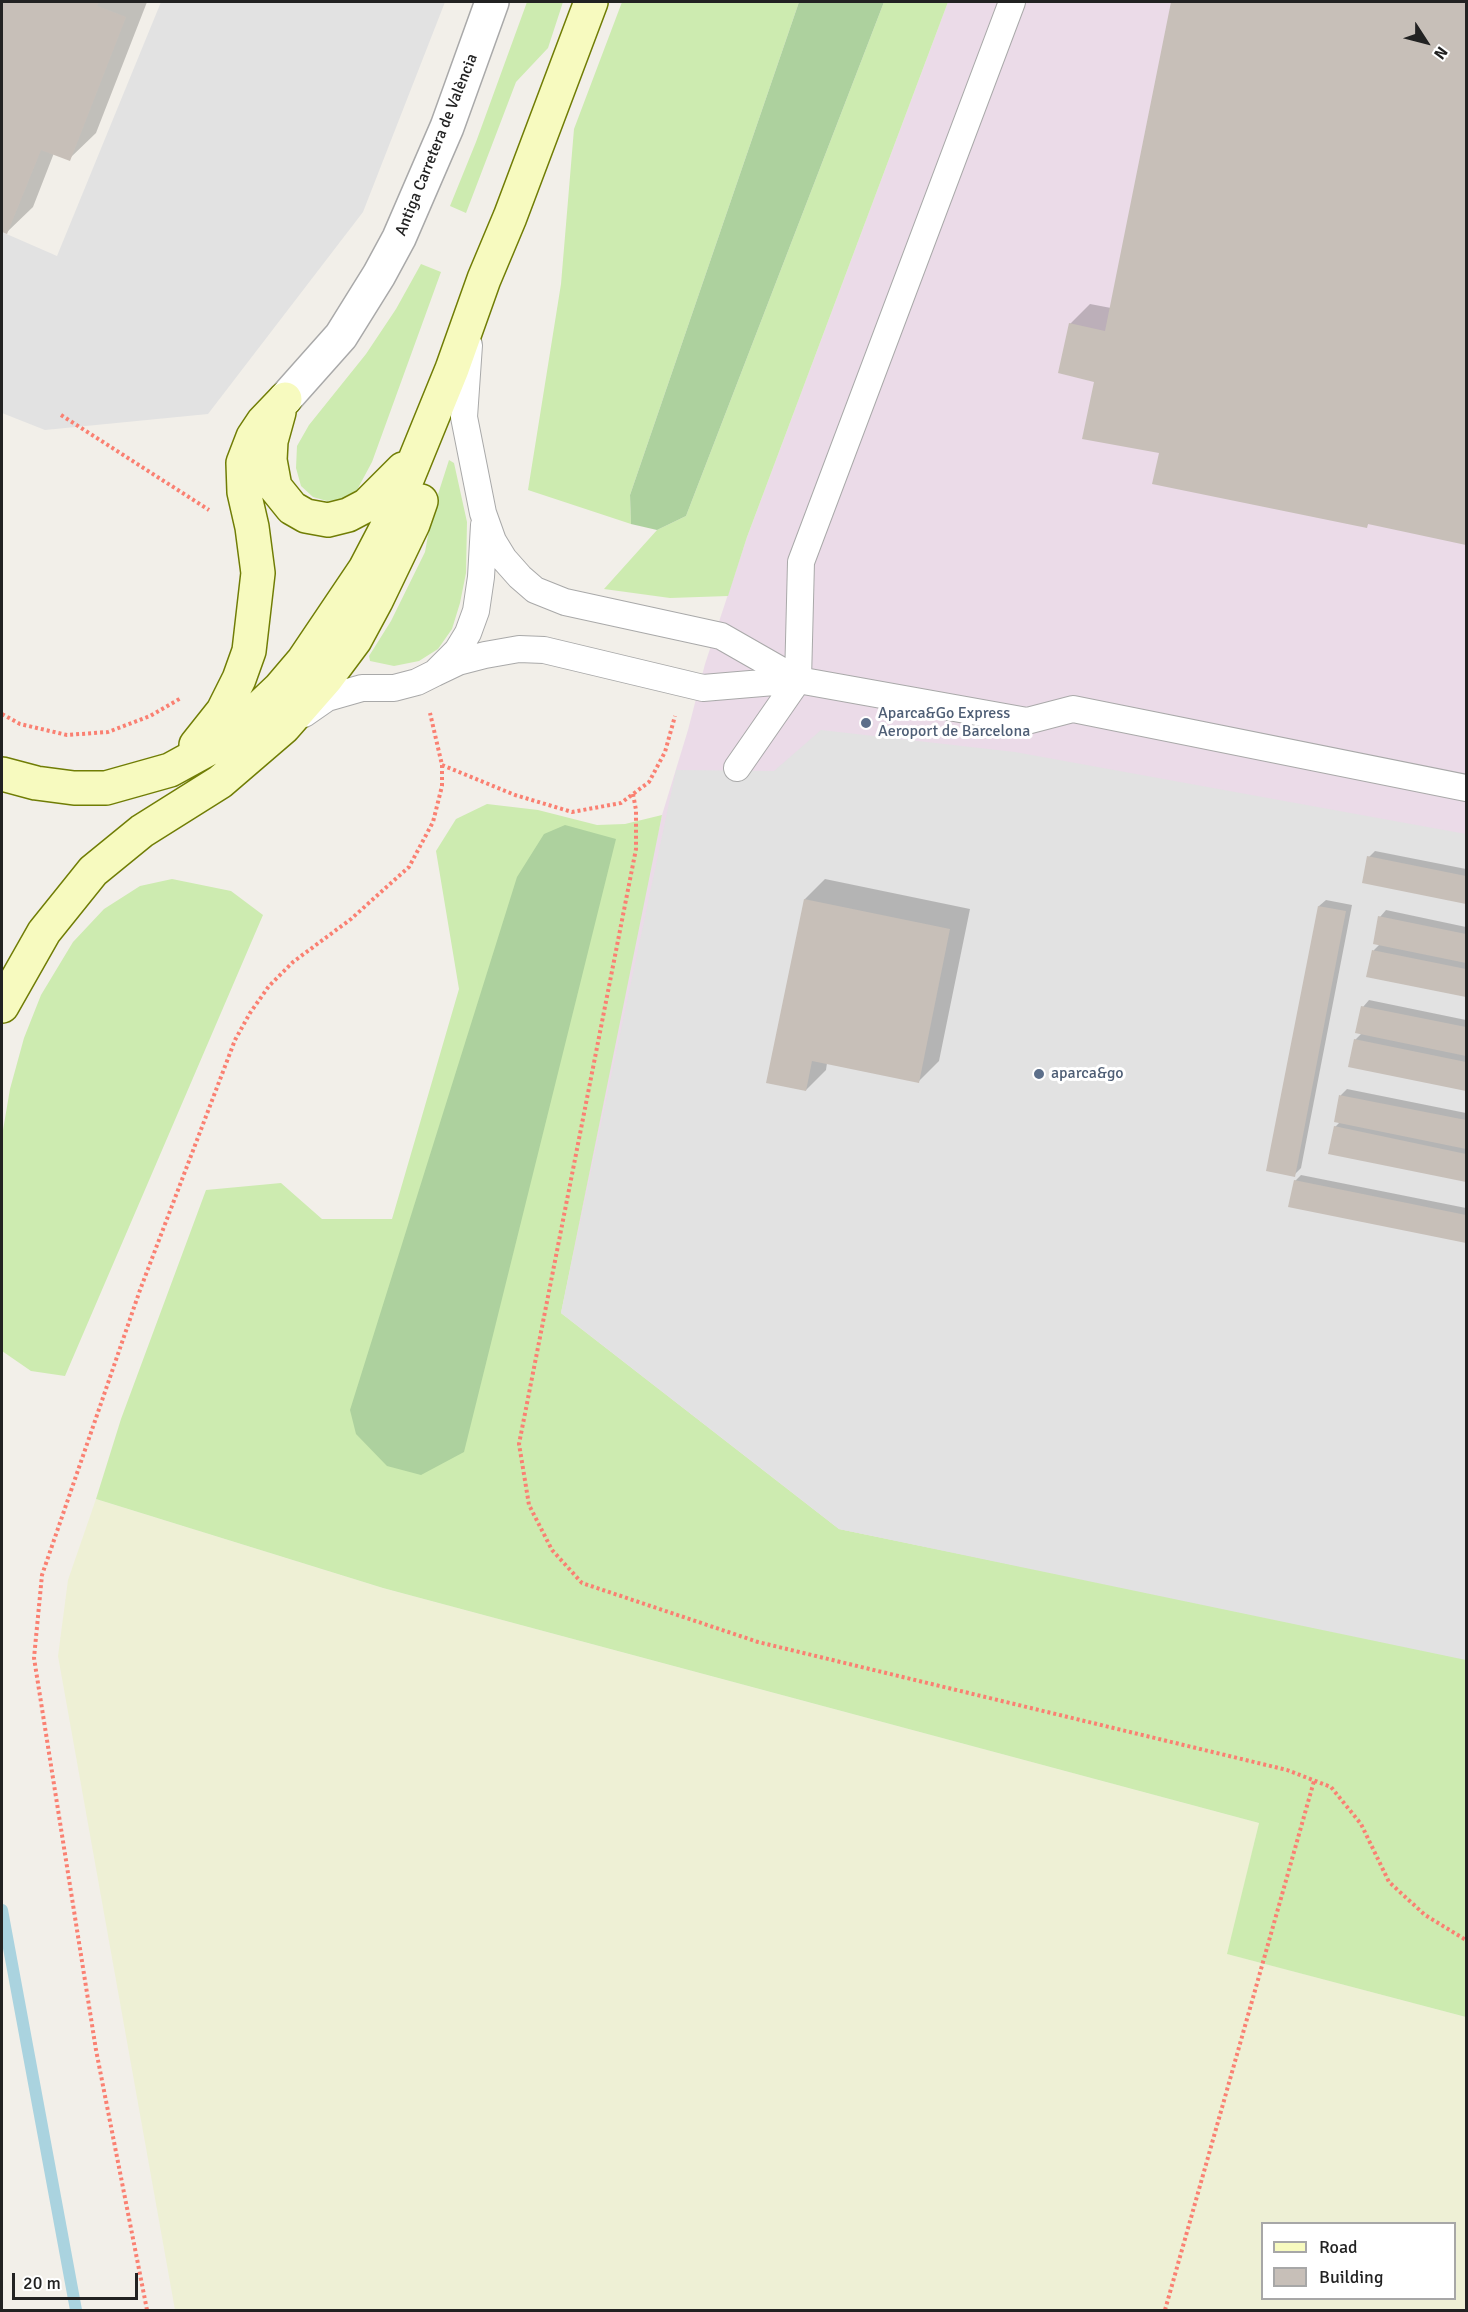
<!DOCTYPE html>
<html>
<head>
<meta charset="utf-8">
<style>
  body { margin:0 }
  #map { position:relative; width:1468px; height:2312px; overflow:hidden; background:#f2efe9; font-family:Signika,sans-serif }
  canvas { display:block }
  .frame { position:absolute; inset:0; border:3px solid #222; pointer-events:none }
  .legend { position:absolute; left:1261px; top:2222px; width:195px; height:78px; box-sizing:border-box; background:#fff; border:2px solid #a7a7a7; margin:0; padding:8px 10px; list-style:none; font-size:18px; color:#222 }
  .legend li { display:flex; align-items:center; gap:12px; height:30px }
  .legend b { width:30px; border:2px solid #a7a7a7 }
  .north { position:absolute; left:1396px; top:12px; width:60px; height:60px; -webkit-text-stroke:4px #fff; paint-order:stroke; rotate:126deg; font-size:16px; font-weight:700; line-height:24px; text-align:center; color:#222 }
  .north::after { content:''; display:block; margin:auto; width:21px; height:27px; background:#222; clip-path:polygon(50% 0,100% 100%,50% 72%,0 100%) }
  .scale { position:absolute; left:12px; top:2273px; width:126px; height:27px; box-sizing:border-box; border:3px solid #222; border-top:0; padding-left:8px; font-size:18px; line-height:21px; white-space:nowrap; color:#222; -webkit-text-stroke:4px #fff; paint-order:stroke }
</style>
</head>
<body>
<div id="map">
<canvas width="1468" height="2312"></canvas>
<div class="frame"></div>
<ul class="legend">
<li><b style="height:8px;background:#f7fabf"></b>Road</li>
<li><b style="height:16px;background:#c7bfb8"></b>Building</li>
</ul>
<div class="north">N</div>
<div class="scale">20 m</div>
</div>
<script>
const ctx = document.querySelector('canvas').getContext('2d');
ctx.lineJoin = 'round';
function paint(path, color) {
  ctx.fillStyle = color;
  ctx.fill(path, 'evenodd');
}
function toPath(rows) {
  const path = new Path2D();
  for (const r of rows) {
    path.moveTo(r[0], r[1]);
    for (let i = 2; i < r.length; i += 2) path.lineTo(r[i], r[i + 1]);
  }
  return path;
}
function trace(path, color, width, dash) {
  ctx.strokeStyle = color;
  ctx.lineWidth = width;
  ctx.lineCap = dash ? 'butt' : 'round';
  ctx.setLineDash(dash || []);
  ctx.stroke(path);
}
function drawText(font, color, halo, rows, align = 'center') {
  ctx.font = font + ' Signika,sans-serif';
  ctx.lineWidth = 6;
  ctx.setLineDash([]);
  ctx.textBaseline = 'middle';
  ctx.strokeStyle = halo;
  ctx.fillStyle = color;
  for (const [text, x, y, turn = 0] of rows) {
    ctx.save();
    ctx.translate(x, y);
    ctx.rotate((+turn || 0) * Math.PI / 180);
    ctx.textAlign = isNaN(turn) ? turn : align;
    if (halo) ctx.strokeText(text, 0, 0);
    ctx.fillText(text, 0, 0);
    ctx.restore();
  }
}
paint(toPath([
  [948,2,1466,2,1466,1660,839,1529,561,1313,648,878,662,815,688,730,705,664,747,537]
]), '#ebdbe8');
paint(toPath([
  [96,1499,383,1588,1259,1823,1228,1954,1466,2017,1466,2310,175,2310,58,1656,68,1580],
  [1262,2224,1454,2224,1454,2298,1262,2298]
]), '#eef0d5');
paint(toPath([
  [527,2,563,2,548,48,516,82,466,213,450,206,476,142],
  [622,2,799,2,630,495,631,524,528,490,561,284,574,129],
  [884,2,948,2,747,537,728,596,670,598,604,589,657,530,686,516],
  [421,264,441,272,372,462,357,490,350,494,339,500,327,501,313,497,301,486,296,468,297,446,309,425,366,354,396,309],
  [449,460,454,463,467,522,466,573,460,603,452,629,438,649,419,661,394,666,370,661,369,656,391,621,425,552,432,513],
  [487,804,538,810,597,825,625,824,662,815,561,1313,839,1529,1466,1658,1466,2017,1227,1954,1259,1823,383,1588,96,1499,121,1419,206,1190,281,1183,322,1219,392,1219,459,989,436,851,456,819],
  [172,879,231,891,263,915,65,1376,31,1371,2,1351,2,1136,10,1089,24,1038,41,995,73,942,104,909,140,886]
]), '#cdebb0');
paint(toPath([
  [799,2,884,2,686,516,657,530,631,524,630,495],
  [565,825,616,839,464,1452,421,1475,387,1466,356,1434,350,1410,517,877,544,834]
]), '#add19e');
paint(toPath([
  [161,2,445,2,363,212,208,414,45,430,2,413,2,232,57,256],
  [821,730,1015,752,1466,834,1466,1660,839,1529,561,1313,676,770,774,771]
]), '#e2e2e2');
paint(toPath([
  [2,2,147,2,96,133,69,159,54,153,33,207,6,233,2,231],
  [1173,2,1466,2,1466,543,1369,523,1366,526,1161,452,1096,381,1070,324,1090,304,1111,308],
  [1375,851,1466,869,1466,902,1364,882,1369,857],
  [825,879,970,909,939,1061,919,1081,827,1063,826,1070,806,1090,805,899],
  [1326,900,1352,905,1301,1168,1294,1175,1319,906],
  [1386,910,1466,927,1466,996,1368,976,1374,950,1380,944,1380,917],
  [1369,1000,1466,1020,1466,1089,1350,1066,1355,1040,1362,1033,1363,1007],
  [1347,1089,1466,1113,1466,1180,1330,1153,1335,1127,1341,1121,1335,1120,1341,1095],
  [1301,1175,1466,1208,1466,1241,1290,1206,1295,1181]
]), '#0003');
trace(toPath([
  [2,1910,76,2310]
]), '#aad3df', 12);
paint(toPath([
  [2,2,99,2,97,6,126,17,70,161,41,150,7,234,2,232],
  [1171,2,1466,2,1466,545,1368,524,1367,528,1152,484,1159,453,1082,439,1094,382,1058,373,1069,323,1105,331],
  [1367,856,1466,876,1466,904,1362,883],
  [804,899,950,929,919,1083,812,1061,806,1091,766,1083],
  [1318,906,1346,911,1295,1177,1266,1171],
  [1378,916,1466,934,1466,963,1373,944],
  [1372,950,1466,969,1466,997,1366,977],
  [1361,1006,1466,1027,1466,1056,1355,1033],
  [1354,1039,1466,1062,1466,1091,1348,1067],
  [1339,1095,1466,1120,1466,1149,1334,1122],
  [1334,1126,1466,1154,1466,1182,1328,1154],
  [1294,1180,1466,1215,1466,1243,1288,1207]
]), '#c7bfb8');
const lane = toPath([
  [469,345,464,417,483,513,493,541,504,559,520,577,535,590,565,602,721,636,798,680],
  [435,673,458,662,485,655,519,649,544,650,703,688,798,680,1027,721,1073,709,1466,788],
  [304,714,327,698,362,688,394,688,417,682,435,673,457,651,468,633,476,611,481,577,484,525],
  [737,768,798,680,801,562,1012,2]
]);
const street = toPath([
  [285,399,341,336,379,275,399,238,447,127,492,2]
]);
const secondary = toPath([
  [279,412,271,441,270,460,275,487,292,508,306,516,328,520,348,515,367,505,403,469],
  [196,745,223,711,239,679,249,651,258,573,252,527,244,492,243,463,253,437,263,422,285,399],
  [2,774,36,783,74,788,106,788,170,770,212,747,239,727,280,688,303,661,365,569,390,521,452,369,484,279,510,217,591,2],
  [2,1006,44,932,93,871,142,831,220,782,284,727,326,679,355,640,376,601,413,524,421,501]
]);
trace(lane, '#a9a9a9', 28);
trace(street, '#a9a9a9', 36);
trace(secondary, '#707d05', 36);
trace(toPath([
  [61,415,209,510],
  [2,714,20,724,67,735,108,732,150,716,181,698],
  [442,765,515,795,572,812,621,803,649,782,665,752,675,716],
  [633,794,636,810,636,849,519,1444,529,1505,552,1550,582,1583,758,1642,1287,1770,1331,1787,1361,1824,1389,1882,1425,1915,1466,1940],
  [147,2310,96,2050,34,1658,42,1575,140,1290,235,1040,250,1013,269,986,293,962,351,919,409,867,433,822,442,786,442,765,430,713],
  [1165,2310,1314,1781]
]), '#fa8072', 4, [3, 3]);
trace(lane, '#fff', 26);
trace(street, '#fff', 33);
trace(secondary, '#f7fabf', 33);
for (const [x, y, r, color] of [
  [866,723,6,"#5c6f8a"],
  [1039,1074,6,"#5c6f8a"]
]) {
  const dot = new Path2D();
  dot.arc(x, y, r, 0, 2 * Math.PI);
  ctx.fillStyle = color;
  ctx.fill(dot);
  trace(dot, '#fff', 2);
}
drawText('16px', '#222', '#fff', [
  ["Antiga Carretera de València",437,145,-68]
]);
drawText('16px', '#4e5e75', '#fff', [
  ["Aparca&Go Express",878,714],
  ["Aeroport de Barcelona",878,732],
  ["aparca&go",1051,1074]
], 'left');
</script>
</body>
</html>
